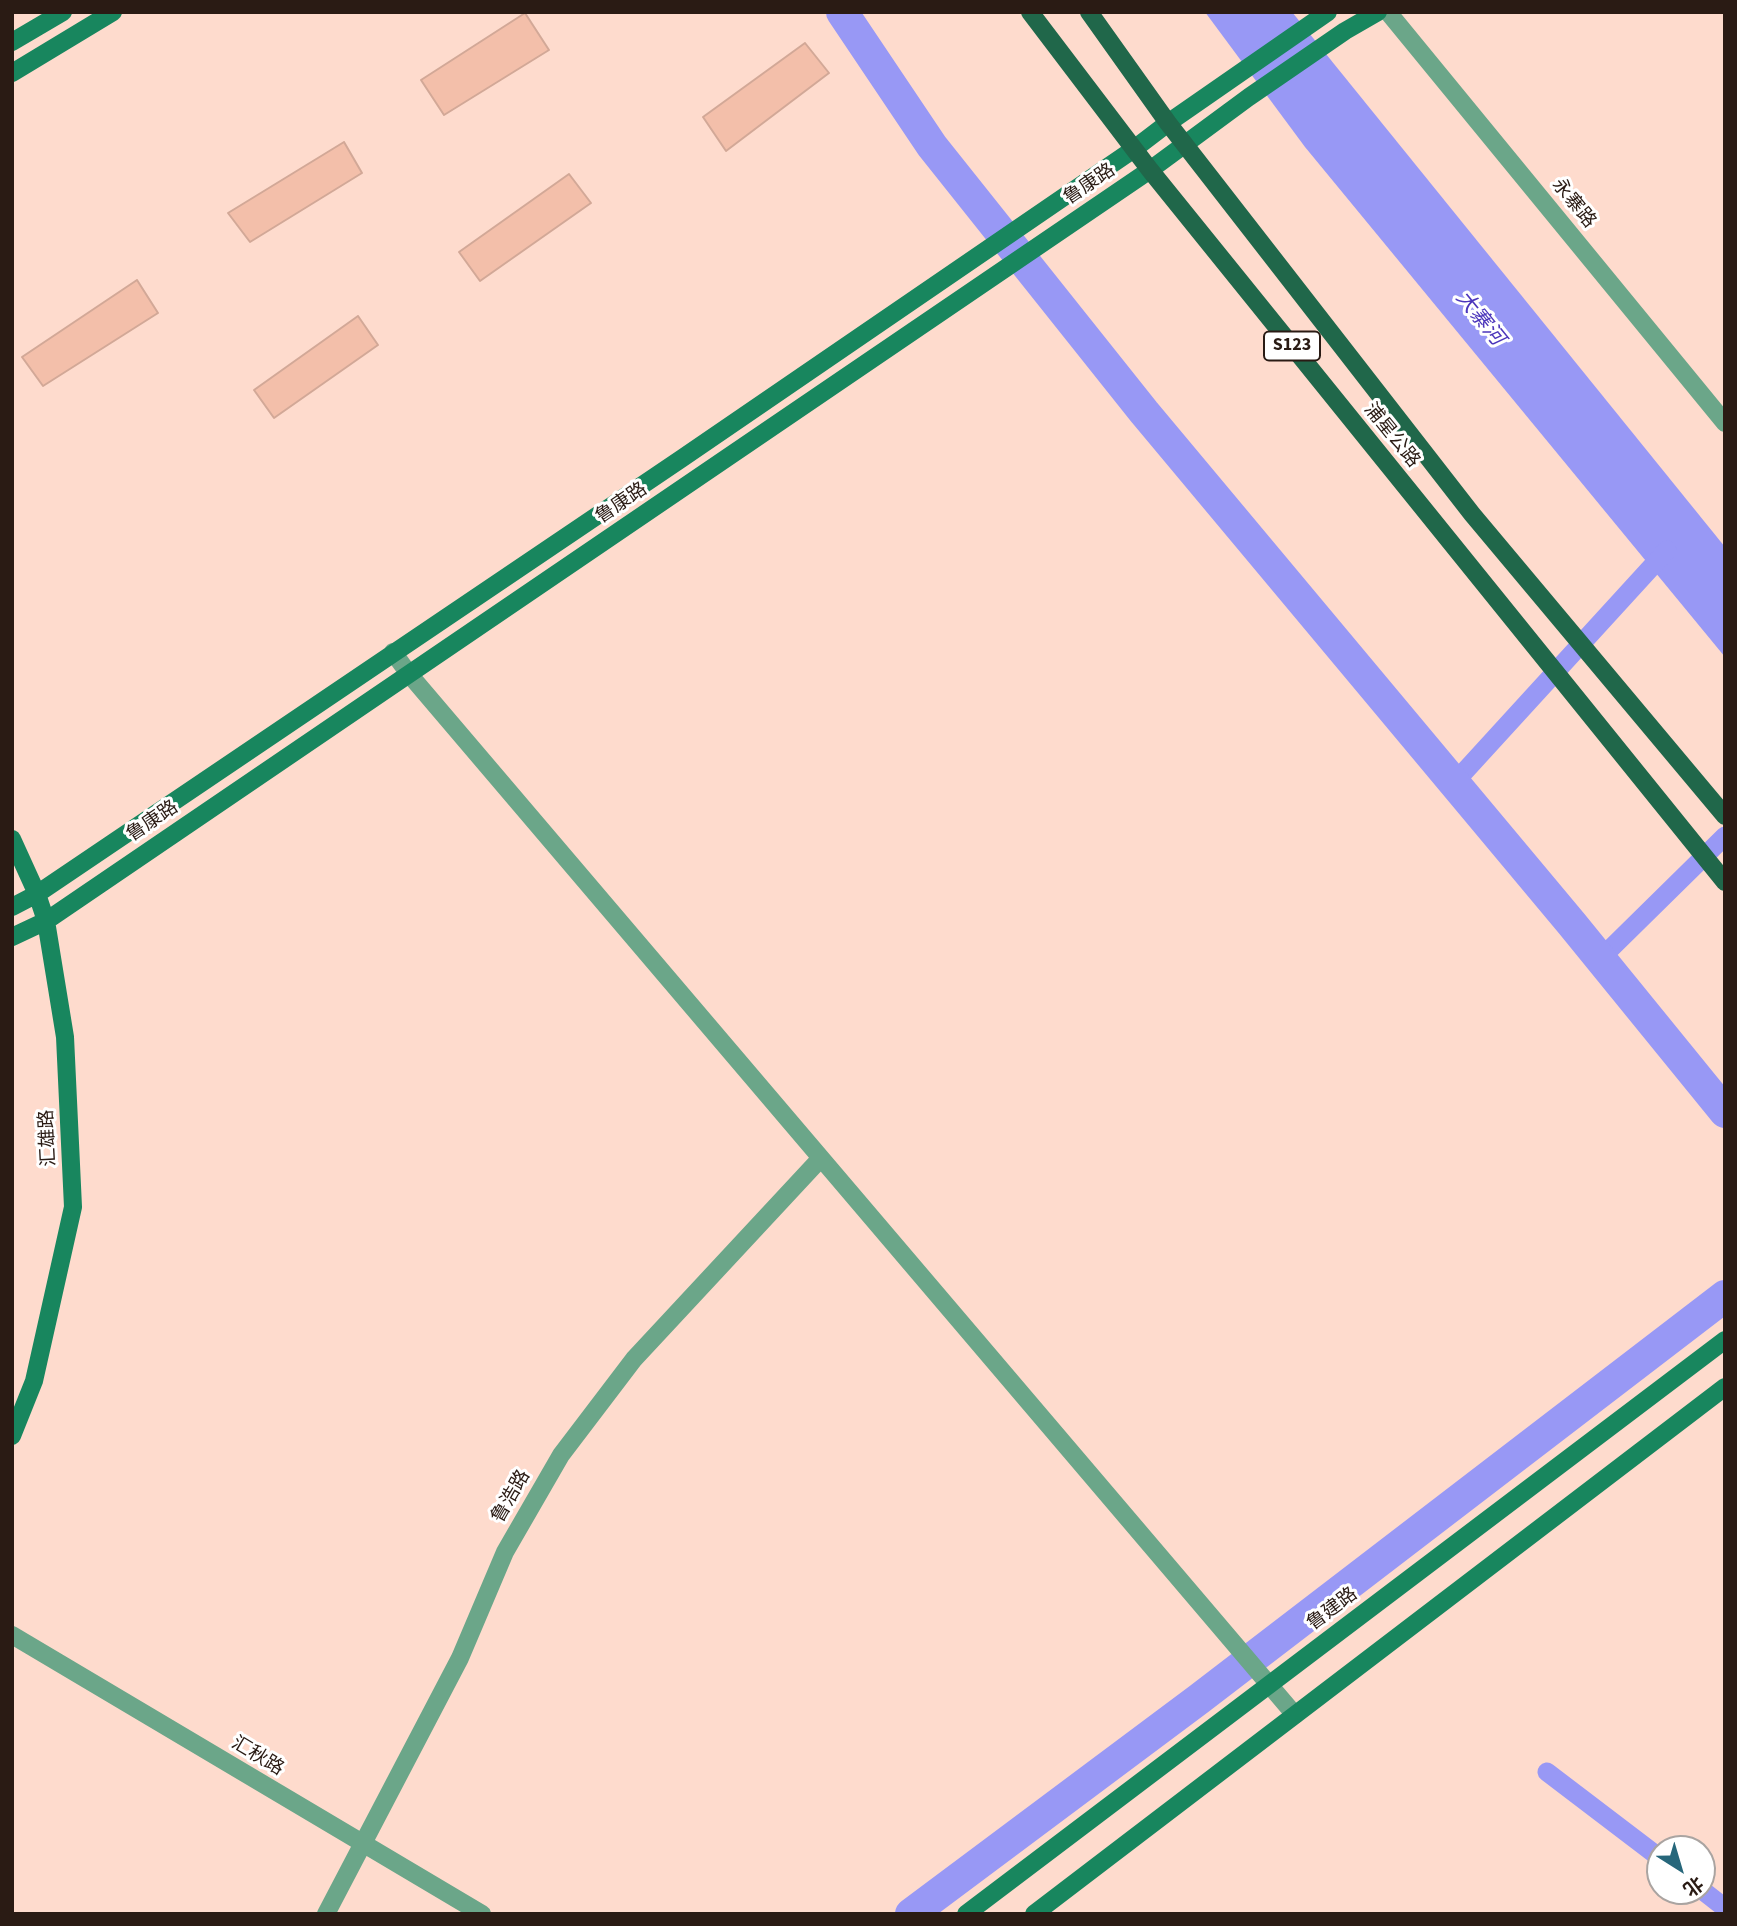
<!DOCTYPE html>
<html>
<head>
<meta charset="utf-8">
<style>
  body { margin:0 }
  #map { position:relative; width:1737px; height:1926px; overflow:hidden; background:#fedbcd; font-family:"Source Sans 3","Noto Sans SC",sans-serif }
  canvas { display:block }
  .frame { position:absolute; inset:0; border:14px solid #2a1b14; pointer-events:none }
  .north { position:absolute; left:1646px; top:1835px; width:70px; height:70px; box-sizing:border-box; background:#fff; border:2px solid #aaa4a1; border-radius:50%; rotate:143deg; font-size:19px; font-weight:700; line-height:28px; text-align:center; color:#2a1b14 }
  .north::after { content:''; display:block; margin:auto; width:24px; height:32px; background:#27677b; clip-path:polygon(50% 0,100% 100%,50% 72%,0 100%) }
</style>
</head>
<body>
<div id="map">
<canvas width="1737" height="1926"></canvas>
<div class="frame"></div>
<div class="north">北</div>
</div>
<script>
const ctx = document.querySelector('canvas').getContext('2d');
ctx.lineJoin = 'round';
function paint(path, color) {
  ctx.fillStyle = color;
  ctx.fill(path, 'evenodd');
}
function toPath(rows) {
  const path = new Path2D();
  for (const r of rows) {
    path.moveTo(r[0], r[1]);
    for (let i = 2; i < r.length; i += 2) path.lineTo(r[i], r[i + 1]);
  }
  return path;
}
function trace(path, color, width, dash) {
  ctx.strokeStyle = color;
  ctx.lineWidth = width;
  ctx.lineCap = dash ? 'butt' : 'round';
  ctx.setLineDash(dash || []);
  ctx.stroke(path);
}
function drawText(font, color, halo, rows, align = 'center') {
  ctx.font = font + ' "Source Sans 3","Noto Sans SC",sans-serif';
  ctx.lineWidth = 6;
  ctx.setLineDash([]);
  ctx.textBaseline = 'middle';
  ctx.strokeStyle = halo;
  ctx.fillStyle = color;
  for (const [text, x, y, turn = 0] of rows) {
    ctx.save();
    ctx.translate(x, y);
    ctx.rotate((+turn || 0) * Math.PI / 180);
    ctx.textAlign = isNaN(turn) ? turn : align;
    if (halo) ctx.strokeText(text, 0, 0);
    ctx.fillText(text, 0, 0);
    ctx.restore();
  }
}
paint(toPath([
  [1205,12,1292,12,1725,547,1725,657,1305,147]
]), '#9898f5');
trace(toPath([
  [1454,783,1667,550],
  [1600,959,1725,836],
  [1547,1772,1660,1858],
  [1702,1890,1725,1908]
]), '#9898f5', 19);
trace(toPath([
  [842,12,932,146,1144,412,1572,924,1725,1112],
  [911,1914,1199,1699,1725,1296]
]), '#9898f5', 32);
const building = toPath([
  [525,13,549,50,444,115,421,80,525,13],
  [805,43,829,73,726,151,703,117,805,43],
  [344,142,362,173,250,242,228,213,344,142],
  [569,174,591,203,480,281,459,252,569,174],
  [137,280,158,313,43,386,22,357,137,280],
  [358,316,378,345,274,418,254,390,358,316]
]);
paint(building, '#f3bfaa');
trace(building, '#d2a897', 2);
trace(toPath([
  [1388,12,1725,423],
  [393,652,409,674,1295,1715],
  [12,1635,482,1914],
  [326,1914,460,1658,505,1552,561,1455,634,1359,821,1158]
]), '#6ba689', 18);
trace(toPath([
  [12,42,63,12],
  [12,73,113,12],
  [12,839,37,894,46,921,65,1037,73,1207,34,1381,12,1436],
  [12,907,37,894,681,459,1134,149,1168,123,1328,12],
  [12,937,46,921,1150,170,1249,97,1345,31,1378,12],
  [966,1914,1725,1340],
  [1034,1914,1725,1387]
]), '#18865e', 18);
trace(toPath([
  [1030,12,1150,170,1725,882],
  [1089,12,1168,123,1472,514,1725,816]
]), '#20674a', 18);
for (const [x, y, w] of [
  [1292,346,56]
]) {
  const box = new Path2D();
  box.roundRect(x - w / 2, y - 14.5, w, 29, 5);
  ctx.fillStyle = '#fff';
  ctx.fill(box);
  trace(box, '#2a1b14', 2);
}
drawText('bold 18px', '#2a1b14', null, [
  ["S123",1292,346]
]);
drawText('19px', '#2a1b14', '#fff', [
  ["鲁康路",1090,185,-34],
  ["永寨路",1573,204,51],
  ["浦星公路",1391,436,51],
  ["鲁康路",622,504,-34],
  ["鲁康路",153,822,-34],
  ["汇雄路",49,1138,-93],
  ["鲁浩路",512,1497,-60],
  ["鲁建路",1333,1610,-37],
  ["汇秋路",257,1757,31]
]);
drawText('italic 21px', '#4c36bb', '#fff', [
  ["大寨河",1479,319,51]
]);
</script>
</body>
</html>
